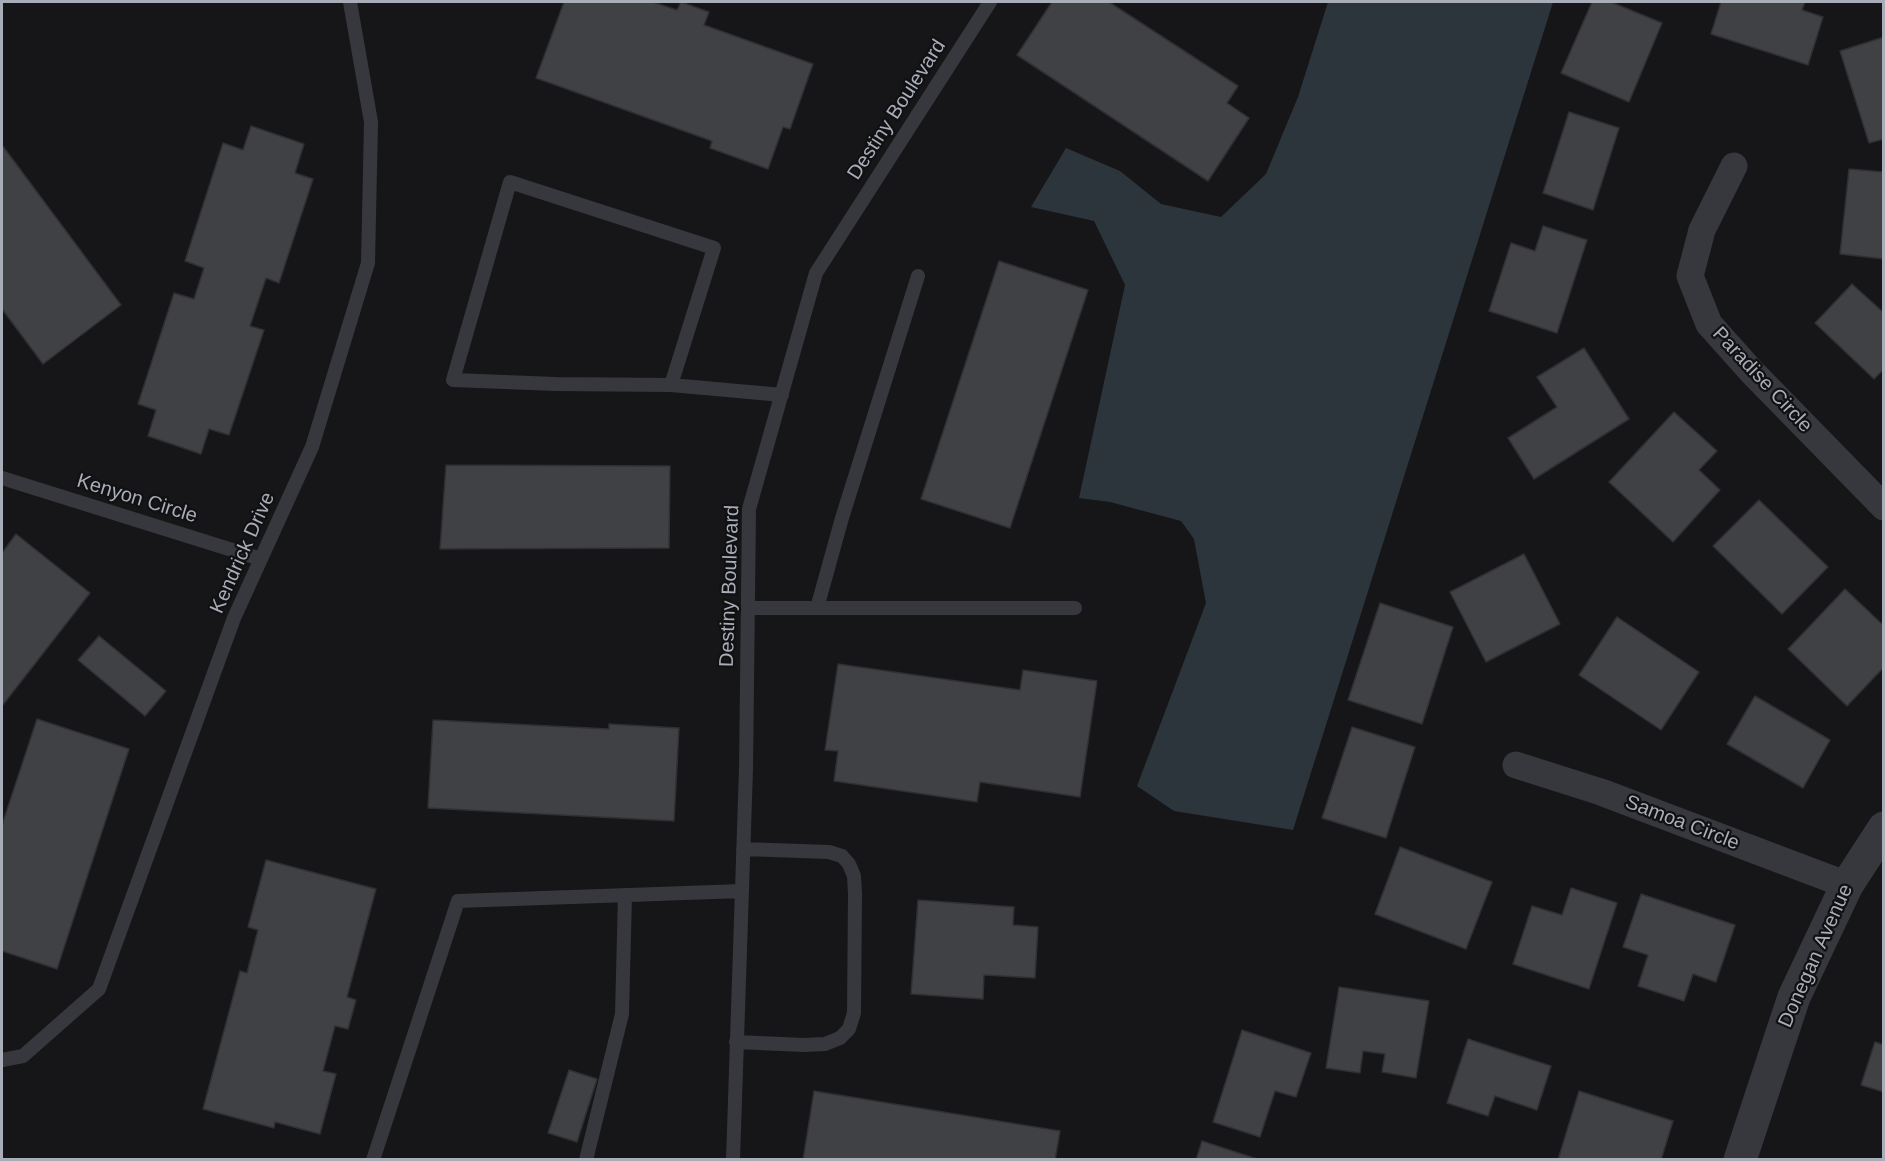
<!DOCTYPE html>
<html>
<head>
<meta charset="utf-8">
<style>
  body { margin:0 }
  #map { position:relative; width:1885px; height:1161px; overflow:hidden; background:#161618; font-family:Arial,sans-serif }
  canvas { display:block }
  .frame { position:absolute; inset:0; border:3px solid #a8adb8; pointer-events:none }
</style>
</head>
<body>
<div id="map">
<canvas width="1885" height="1161"></canvas>
<div class="frame"></div>
</div>
<script>
const ctx = document.querySelector('canvas').getContext('2d');
ctx.lineJoin = 'round';
function paint(path, color) {
  ctx.fillStyle = color;
  ctx.fill(path, 'evenodd');
}
function toPath(rows) {
  const path = new Path2D();
  for (const r of rows) {
    path.moveTo(r[0], r[1]);
    for (let i = 2; i < r.length; i += 2) path.lineTo(r[i], r[i + 1]);
  }
  return path;
}
function trace(path, color, width, dash) {
  ctx.strokeStyle = color;
  ctx.lineWidth = width;
  ctx.lineCap = dash ? 'butt' : 'round';
  ctx.setLineDash(dash || []);
  ctx.stroke(path);
}
function drawText(font, color, halo, rows, align = 'center') {
  ctx.font = font + ' Arial,sans-serif';
  ctx.lineWidth = 4.5;
  ctx.setLineDash([]);
  ctx.textBaseline = 'middle';
  ctx.strokeStyle = halo;
  ctx.fillStyle = color;
  for (const [text, x, y, turn = 0] of rows) {
    ctx.save();
    ctx.translate(x, y);
    ctx.rotate((+turn || 0) * Math.PI / 180);
    ctx.textAlign = isNaN(turn) ? turn : align;
    if (halo) ctx.strokeText(text, 0, 0);
    ctx.fillText(text, 0, 0);
    ctx.restore();
  }
}
paint(toPath([
  [1328,2,1553,2,1293,830,1174,811,1137,786,1206,603,1194,539,1181,521,1110,502,1079,498,1125,285,1094,221,1031,207,1066,148,1120,171,1161,204,1221,217,1266,174,1298,97]
]), '#2c353c');
const building = toPath([
  [564,2,653,2,677,10,681,2,709,12,704,25,813,64,790,129,783,127,768,169,710,148,712,141,536,78,564,2],
  [1052,2,1109,2,1238,86,1227,103,1249,118,1208,181,1017,55,1052,2],
  [1592,2,1611,2,1662,23,1629,102,1561,73,1592,2],
  [1721,2,1805,2,1802,10,1823,17,1808,65,1711,34,1721,2],
  [1884,37,1884,139,1869,143,1840,51,1884,37],
  [1569,112,1619,128,1593,210,1543,193,1569,112],
  [251,126,304,144,295,173,313,179,279,283,266,278,250,326,264,330,229,435,209,429,201,454,148,436,156,410,138,404,174,293,194,299,204,268,185,261,223,143,243,150,251,126],
  [2,145,121,305,43,364,2,309,2,145],
  [1849,169,1884,172,1884,259,1840,254,1849,169],
  [1543,226,1587,240,1557,333,1489,311,1511,243,1535,251,1543,226],
  [999,261,1088,290,1010,528,921,499,999,261],
  [1852,284,1884,313,1884,369,1874,379,1815,323,1852,284],
  [1584,348,1629,419,1534,479,1508,438,1557,407,1537,377,1584,348],
  [1674,412,1717,451,1699,470,1720,490,1673,542,1609,482,1674,412],
  [446,465,670,466,669,548,440,549,446,465],
  [1759,500,1828,567,1782,614,1713,546,1759,500],
  [16,534,90,593,2,706,2,553,16,534],
  [1524,554,1560,624,1486,662,1450,592,1524,554],
  [1845,589,1884,626,1884,667,1847,706,1788,649,1845,589],
  [1380,603,1453,627,1422,724,1348,700,1380,603],
  [1617,617,1699,672,1661,730,1579,675,1617,617],
  [99,636,166,691,145,716,78,660,99,636],
  [838,664,1020,690,1023,670,1097,681,1080,797,980,782,977,802,834,781,838,751,825,750,838,664],
  [1755,696,1830,740,1803,788,1727,744,1755,696],
  [37,719,129,749,57,969,2,951,2,825,37,719],
  [433,720,609,729,609,724,679,728,674,821,428,808,433,720],
  [1352,727,1415,747,1386,838,1322,818,1352,727],
  [1400,847,1492,882,1466,949,1375,914,1400,847],
  [266,860,376,889,347,997,356,1000,348,1029,335,1026,323,1071,336,1074,320,1134,275,1122,274,1128,203,1109,240,971,247,973,258,930,248,927,266,860],
  [1571,888,1617,903,1589,989,1513,964,1532,906,1562,915,1571,888],
  [1641,894,1735,925,1716,982,1693,974,1684,1001,1638,986,1648,955,1623,947,1641,894],
  [918,900,1014,907,1013,925,1038,927,1035,978,984,975,983,999,911,994,918,900],
  [1339,987,1429,1001,1416,1078,1382,1072,1385,1054,1363,1051,1360,1073,1326,1068,1339,987],
  [1242,1030,1311,1053,1296,1097,1275,1091,1260,1137,1213,1122,1242,1030],
  [1468,1039,1551,1066,1537,1110,1495,1096,1488,1116,1447,1103,1468,1039],
  [1875,1042,1884,1045,1884,1092,1861,1085,1875,1042],
  [569,1070,597,1079,577,1142,548,1133,569,1070],
  [814,1091,1060,1131,1055,1160,803,1160,814,1091],
  [1579,1091,1673,1121,1661,1160,1558,1160,1579,1091],
  [1202,1141,1260,1160,1196,1160,1202,1141]
]);
paint(building, '#404145');
trace(building, '#303034', 1.5);
trace(toPath([
  [671,385,556,384,453,380,510,182,714,248,671,385,782,395],
  [2,478,261,559],
  [748,608,1075,608],
  [817,608,842,518,918,276],
  [736,1042,804,1045,825,1044,840,1038,849,1029,854,1013,855,894,854,876,849,864,842,856,829,852,743,849],
  [2,1060,23,1056,99,989,234,618,312,447,368,263,371,122,350,2],
  [373,1160,458,901,742,891],
  [586,1160,622,1014,625,895],
  [733,1160,746,769,749,509,816,273,990,2]
]), '#37383d', 14);
trace(toPath([
  [1734,166,1702,230,1690,276,1709,324,1752,372,1884,507],
  [1516,765,1601,792,1847,885]
]), '#37383d', 27);
trace(toPath([
  [1740,1160,1794,997,1847,885,1884,828]
]), '#37383d', 33);
drawText('20px', '#a8adb8', '#111113', [
  ["Destiny Boulevard",897,110,-57],
  ["Paradise Circle",1762,380,47],
  ["Kenyon Circle",137,499,17],
  ["Kendrick Drive",243,553,-66],
  ["Destiny Boulevard",730,586,-88],
  ["Samoa Circle",1682,823,21],
  ["Donegan Avenue",1816,956,-66]
]);
</script>
</body>
</html>
